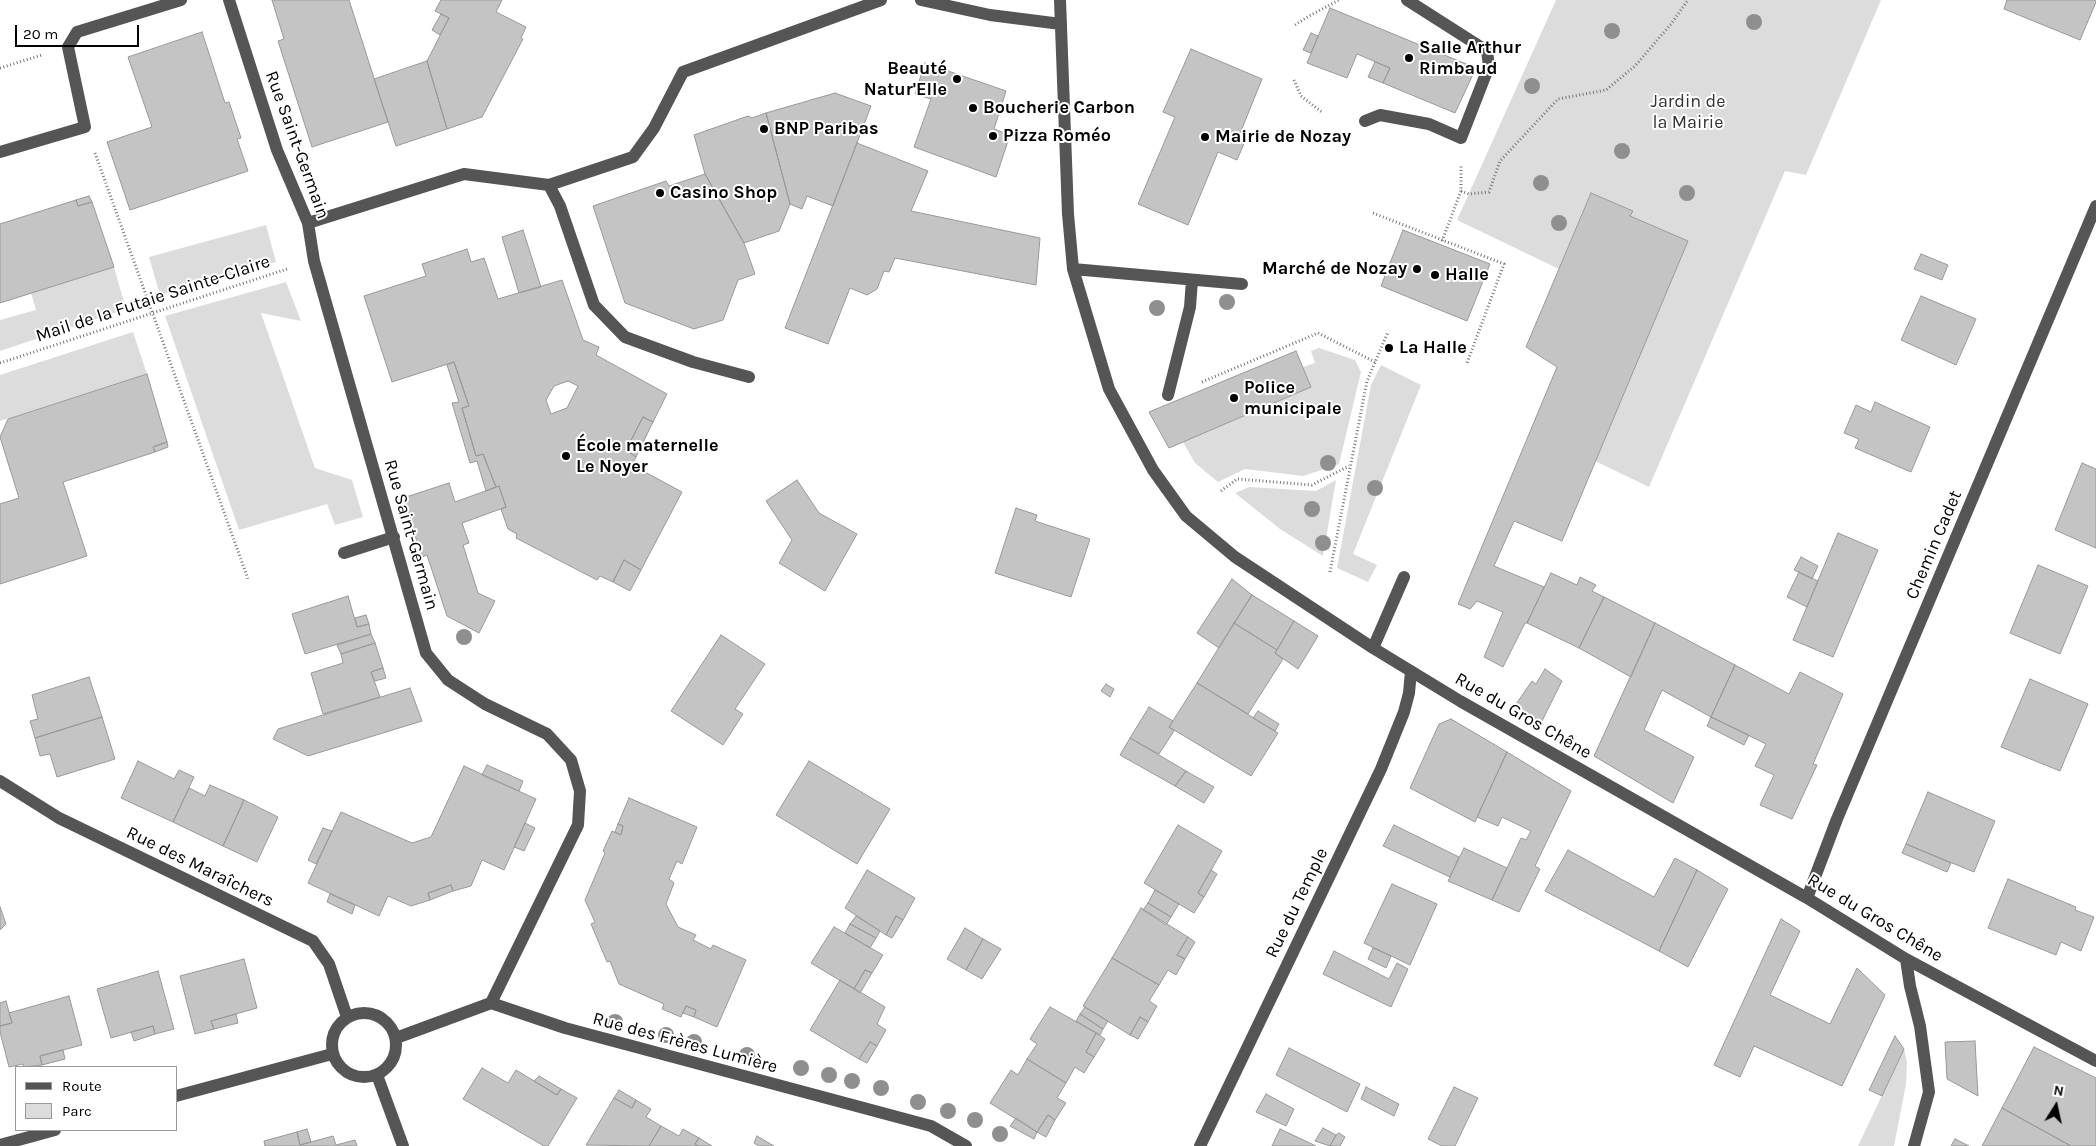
<!DOCTYPE html>
<html>
<head>
<meta charset="utf-8">
<style>
  body { margin:0 }
  #map { position:relative; width:2096px; height:1146px; overflow:hidden; background:#fff; font-family:Karla,sans-serif }
  canvas { display:block }
  .legend { position:absolute; left:15px; top:1066px; width:162px; height:65px; box-sizing:border-box; background:#fff; border:1px solid #999; margin:0; padding:6px 9px; list-style:none; font-size:15px; color:#000 }
  .legend li { display:flex; align-items:center; gap:10px; height:25px }
  .legend b { width:25px; border:1px solid #999 }
  .north { position:absolute; left:2031px; top:1081px; width:50px; height:50px; -webkit-text-stroke:4px #fff; paint-order:stroke; rotate:10deg; font-size:14px; font-weight:700; line-height:20px; text-align:center; color:#000 }
  .north::after { content:''; display:block; margin:auto; width:18px; height:22px; background:#000; clip-path:polygon(50% 0,100% 100%,50% 72%,0 100%) }
  .scale { position:absolute; left:15px; top:25px; width:124px; height:22px; box-sizing:border-box; border:2px solid #000; border-top:0; padding-left:6px; font-size:15px; line-height:18px; white-space:nowrap; color:#000; -webkit-text-stroke:4px #fff; paint-order:stroke }
</style>
</head>
<body>
<div id="map">
<canvas width="2096" height="1146"></canvas>
<ul class="legend">
<li><b style="height:6px;background:#555"></b>Route</li>
<li><b style="height:14px;background:#dcdcdc"></b>Parc</li>
</ul>
<div class="north">N</div>
<div class="scale">20 m</div>
</div>
<script>
const ctx = document.querySelector('canvas').getContext('2d');
ctx.lineJoin = 'round';
function paint(path, color) {
  ctx.fillStyle = color;
  ctx.fill(path, 'evenodd');
}
function toPath(rows) {
  const path = new Path2D();
  for (const r of rows) {
    if (r.length === 3) {
      path.moveTo(r[0] + r[2], r[1]);
      path.arc(r[0], r[1], r[2], 0, 2 * Math.PI);
      continue;
    }
    path.moveTo(r[0], r[1]);
    for (let i = 2; i < r.length; i += 2) path.lineTo(r[i], r[i + 1]);
  }
  return path;
}
function trace(path, color, width, dash) {
  ctx.strokeStyle = color;
  ctx.lineWidth = width;
  ctx.lineCap = dash ? 'butt' : 'round';
  ctx.setLineDash(dash || []);
  ctx.stroke(path);
}
function drawText(font, color, halo, rows, align = 'center') {
  ctx.font = font + ' Karla,sans-serif';
  ctx.lineWidth = 4;
  ctx.setLineDash([]);
  ctx.textBaseline = 'middle';
  ctx.strokeStyle = halo;
  ctx.fillStyle = color;
  for (const [text, x, y, turn = 0] of rows) {
    ctx.save();
    ctx.translate(x, y);
    ctx.rotate((+turn || 0) * Math.PI / 180);
    ctx.textAlign = isNaN(turn) ? turn : align;
    if (halo) ctx.strokeText(text, 0, 0);
    ctx.fillText(text, 0, 0);
    ctx.restore();
  }
}
paint(toPath([
  [1556,0,1881,0,1806,175,1785,171,1649,487,1595,461,1688,241,1630,216,1632,210,1591,193,1559,269,1457,220],
  [266,225,276,262,160,295,149,257],
  [114,267,126,309,0,351,0,320,36,310,31,293],
  [286,282,301,321,261,313,315,468,352,480,363,517,335,525,327,504,239,530,165,316],
  [133,332,147,374,0,421,0,375],
  [1319,348,1355,360,1361,372,1339,464,1303,476,1245,469,1218,482,1195,463,1183,442,1311,387,1303,367,1315,363,1311,351],
  [1381,365,1421,385,1353,554,1377,565,1368,582,1337,568,1371,385],
  [1336,480,1323,556,1280,529,1235,493,1249,487,1316,491],
  [1904,1049,1907,1062,1906,1084,1894,1146,1858,1146]
]), '#dcdcdc');
const building = toPath([
  [272,0,349,0,388,122,312,147,278,41,284,39,272,0],
  [441,0,502,0,496,12,526,27,521,38,523,39,482,117,447,129,427,61,449,18,435,11,441,0],
  [2007,0,2096,0,2096,2,2080,40,2004,9,2007,0],
  [1330,8,1476,68,1455,113,1383,83,1390,68,1357,54,1347,78,1307,63,1330,8],
  [441,14,449,18,440,35,432,30,441,14],
  [202,32,225,103,229,102,241,138,237,139,248,171,130,210,107,142,152,127,128,57,202,32],
  [1311,33,1318,36,1311,53,1303,50,1311,33],
  [1191,49,1262,79,1239,136,1246,139,1237,160,1218,152,1188,225,1138,204,1175,117,1163,112,1191,49],
  [427,61,447,129,396,146,374,79,427,61],
  [1375,62,1390,68,1383,83,1368,77,1375,62],
  [925,63,1006,91,994,129,1010,135,996,177,914,147,931,99,915,94,925,63],
  [835,93,871,106,833,206,807,196,802,209,790,204,766,113,835,93],
  [766,113,790,204,779,231,744,243,705,174,694,135,748,116,752,118,766,113],
  [857,143,928,171,911,211,1040,238,1036,285,895,258,889,272,884,271,877,289,867,295,850,288,828,344,785,328,857,143],
  [705,174,744,243,755,274,738,280,723,320,694,329,625,303,593,206,666,181,669,186,705,174],
  [1591,193,1633,211,1630,216,1688,241,1562,541,1514,521,1494,566,1544,587,1527,623,1525,623,1503,667,1484,657,1503,612,1477,601,1470,609,1458,604,1557,367,1526,347,1591,193],
  [89,196,92,202,78,206,76,200,89,196],
  [76,200,78,206,92,202,114,267,0,303,0,224,76,200],
  [523,230,541,287,519,293,502,237,523,230],
  [1403,230,1490,264,1467,321,1381,286,1403,230],
  [467,249,471,262,484,258,498,299,562,280,583,340,599,347,596,355,667,394,653,422,643,417,626,450,636,457,632,465,682,492,641,570,624,560,613,582,600,576,597,580,516,538,517,534,508,529,501,509,506,507,499,486,496,487,483,454,476,456,462,408,469,406,454,362,392,382,364,296,426,276,422,264,467,249],
  [568,381,578,386,567,408,551,414,546,400,554,386,568,381],
  [1921,254,1948,265,1942,280,1914,269,1921,254],
  [1921,296,1976,319,1956,365,1901,340,1921,296],
  [1296,351,1311,387,1169,448,1149,412,1296,351],
  [454,362,469,406,462,408,476,456,483,454,496,487,486,491,477,461,470,463,452,403,459,402,447,365,454,362],
  [147,374,167,442,153,447,155,452,63,482,87,556,0,584,0,504,19,498,0,437,8,419,147,374],
  [1875,402,1930,427,1911,472,1855,448,1859,439,1844,433,1856,405,1871,412,1875,402],
  [643,417,653,422,636,457,626,450,643,417],
  [167,442,168,447,155,452,153,447,167,442],
  [2082,463,2096,469,2096,548,2055,530,2082,463],
  [797,480,819,513,857,534,825,591,779,563,792,540,766,501,797,480],
  [449,483,455,502,499,486,506,507,462,523,469,543,463,545,478,593,495,601,479,633,447,616,427,555,422,557,403,498,449,483],
  [1016,508,1037,515,1035,521,1090,539,1071,597,995,573,1016,508],
  [1838,533,1878,550,1833,657,1793,640,1838,533],
  [1801,557,1818,566,1812,579,1794,570,1801,557],
  [624,560,641,570,630,591,613,582,624,560],
  [2038,565,2088,586,2060,654,2010,633,2038,565],
  [1799,572,1818,581,1807,607,1787,597,1799,572],
  [1551,573,1577,585,1580,577,1596,585,1592,591,1604,597,1579,648,1527,623,1551,573],
  [1232,579,1252,595,1219,648,1197,633,1232,579],
  [1252,595,1294,621,1277,650,1234,623,1252,595],
  [348,596,357,627,369,624,371,634,305,654,292,614,348,596],
  [1604,597,1655,623,1631,677,1579,648,1604,597],
  [366,615,369,624,357,627,355,618,366,615],
  [1294,621,1318,636,1298,669,1275,653,1294,621],
  [1234,623,1277,650,1275,653,1283,659,1248,714,1197,683,1234,623],
  [1655,623,1735,665,1711,717,1662,690,1644,730,1694,757,1673,803,1594,756,1655,623],
  [371,634,375,643,341,654,337,645,371,634],
  [721,635,765,664,735,709,743,714,723,745,671,711,721,635],
  [375,643,383,668,371,672,380,697,323,714,311,673,343,663,341,654,375,643],
  [1735,665,1789,694,1800,672,1843,694,1813,764,1817,765,1792,819,1760,805,1774,775,1755,766,1766,744,1711,717,1735,665],
  [383,668,386,678,375,681,371,672,383,668],
  [1545,669,1562,681,1541,723,1514,707,1532,681,1536,684,1545,669],
  [89,677,102,717,35,738,30,721,38,719,32,695,89,677],
  [2030,679,2088,704,2060,771,2001,747,2030,679],
  [1197,683,1278,733,1251,776,1169,727,1197,683],
  [1106,684,1114,689,1110,697,1101,691,1106,684],
  [410,688,422,721,308,756,273,739,278,729,410,688],
  [1149,707,1173,721,1169,727,1174,731,1159,754,1130,738,1149,707],
  [1258,711,1279,724,1275,731,1253,718,1258,711],
  [102,717,115,759,57,777,50,754,40,756,35,738,102,717],
  [1711,717,1749,735,1744,745,1707,726,1711,717],
  [1451,719,1507,752,1475,822,1410,788,1439,724,1451,719],
  [1130,738,1186,771,1175,786,1120,755,1130,738],
  [1507,752,1571,791,1535,866,1540,869,1519,912,1492,900,1521,838,1526,840,1531,831,1502,817,1498,826,1477,817,1507,752],
  [138,761,174,779,179,770,194,777,173,822,121,798,138,761],
  [809,761,890,809,857,864,776,815,809,761],
  [487,765,523,781,519,791,482,775,487,765],
  [464,766,536,799,504,870,482,860,471,886,453,891,451,885,428,893,430,900,411,906,388,896,379,916,308,883,341,812,412,843,431,837,464,766],
  [1186,771,1214,787,1204,803,1175,786,1186,771],
  [210,785,244,800,223,846,173,822,189,788,205,796,210,785],
  [1928,792,1995,821,1974,872,1906,844,1928,792],
  [629,798,697,827,682,864,677,861,669,879,674,883,666,904,678,927,696,935,693,940,711,949,713,945,746,960,717,1027,694,1017,696,1010,686,1006,681,1017,662,1009,664,1004,619,984,610,961,607,962,591,924,595,922,585,900,605,853,603,851,612,831,621,835,623,826,618,824,629,798],
  [244,800,278,817,257,862,223,846,244,800],
  [525,823,535,828,524,851,514,847,525,823],
  [618,824,623,826,621,835,615,832,618,824],
  [1178,825,1222,851,1198,893,1204,897,1194,913,1144,883,1178,825],
  [1394,825,1459,857,1450,877,1383,846,1394,825],
  [323,828,332,831,316,864,308,860,323,828],
  [1906,844,1951,863,1947,872,1902,853,1906,844],
  [1464,848,1507,868,1492,900,1448,881,1464,848],
  [1568,850,1654,897,1675,858,1697,870,1659,951,1545,891,1568,850],
  [867,870,915,898,903,920,896,916,886,935,845,908,867,870],
  [1211,870,1217,874,1204,897,1198,893,1211,870],
  [1697,870,1728,889,1688,967,1659,951,1697,870],
  [2008,879,2076,907,2075,910,2094,917,2081,951,2061,942,2056,955,1988,928,2008,879],
  [1392,884,1437,904,1410,965,1364,943,1392,884],
  [451,885,453,891,430,900,428,893,451,885],
  [1155,890,1179,904,1171,917,1148,903,1155,890],
  [330,894,355,905,352,914,327,902,330,894],
  [1148,903,1171,917,1166,925,1143,910,1148,903],
  [0,907,6,924,0,930,0,907],
  [1141,908,1188,937,1177,955,1185,959,1176,975,1168,970,1159,985,1112,958,1141,908],
  [856,916,880,931,876,938,850,924,856,916],
  [896,916,903,920,892,938,886,935,896,916],
  [1781,919,1800,931,1770,995,1830,1024,1857,968,1885,995,1842,1086,1754,1046,1740,1077,1714,1065,1781,919],
  [850,924,876,938,870,948,845,933,850,924],
  [834,927,883,955,872,973,865,970,854,989,811,963,834,927],
  [965,928,983,939,966,970,947,959,965,928],
  [1188,937,1195,942,1185,959,1177,955,1188,937],
  [983,939,1001,949,982,979,966,970,983,939],
  [1373,948,1391,956,1386,968,1368,959,1373,948],
  [1334,951,1389,979,1397,963,1408,969,1391,1007,1323,974,1334,951],
  [1112,958,1159,985,1149,1001,1157,1006,1148,1022,1140,1017,1130,1035,1083,1006,1112,958],
  [244,959,257,1008,211,1021,214,1029,195,1034,180,976,244,959],
  [865,970,872,973,860,993,854,989,865,970],
  [158,971,174,1029,155,1034,153,1026,111,1038,97,989,158,971],
  [840,980,885,1007,877,1024,886,1030,877,1046,870,1042,859,1059,810,1030,840,980],
  [69,996,82,1045,40,1056,42,1065,24,1067,23,1064,9,1067,0,1032,0,1026,12,1023,9,1013,69,996],
  [6,1001,12,1023,0,1026,0,1003,6,1001],
  [686,1006,696,1010,694,1017,683,1013,686,1006],
  [1050,1007,1096,1033,1086,1052,1094,1057,1084,1073,1075,1067,1066,1083,1027,1059,1037,1044,1030,1039,1050,1007],
  [1085,1007,1108,1021,1103,1029,1080,1014,1085,1007],
  [236,1014,238,1023,214,1029,211,1021,236,1014],
  [1080,1014,1103,1029,1100,1035,1076,1021,1080,1014],
  [1140,1017,1148,1022,1138,1039,1130,1035,1140,1017],
  [153,1026,155,1034,134,1041,131,1032,153,1026],
  [1096,1033,1105,1039,1094,1057,1086,1052,1096,1033],
  [1895,1036,1904,1049,1882,1096,1869,1090,1895,1036],
  [1975,1041,1978,1096,1947,1079,1945,1042,1975,1041],
  [870,1042,877,1046,867,1063,859,1059,870,1042],
  [2034,1047,2096,1078,2096,1146,2071,1146,2002,1108,2034,1047],
  [1289,1048,1360,1084,1347,1112,1276,1075,1289,1048],
  [63,1050,65,1059,42,1065,40,1056,63,1050],
  [1027,1059,1066,1083,1057,1098,1066,1103,1055,1120,1048,1115,1037,1132,990,1103,1011,1070,1018,1075,1027,1059],
  [482,1068,508,1083,516,1070,557,1095,561,1089,577,1098,548,1146,544,1146,463,1099,482,1068],
  [539,1076,561,1089,557,1095,534,1081,539,1076],
  [1366,1087,1399,1104,1394,1116,1361,1099,1366,1087],
  [1454,1087,1478,1098,1455,1146,1442,1146,1428,1139,1454,1087],
  [619,1090,636,1100,632,1108,614,1098,619,1090],
  [1266,1094,1294,1109,1286,1126,1256,1112,1266,1094],
  [614,1098,632,1108,636,1100,651,1109,646,1117,661,1126,649,1146,586,1145,614,1098],
  [2002,1108,2071,1146,1982,1146,2002,1108],
  [1048,1115,1055,1120,1046,1137,1037,1132,1048,1115],
  [1016,1118,1037,1132,1034,1139,1010,1126,1016,1118],
  [661,1126,679,1136,683,1129,699,1138,695,1144,698,1146,649,1146,661,1126],
  [1323,1128,1336,1135,1330,1146,1315,1141,1323,1128],
  [307,1129,311,1142,300,1145,297,1132,307,1129],
  [1280,1129,1316,1146,1272,1146,1280,1129],
  [297,1132,300,1145,333,1136,336,1145,355,1140,357,1146,265,1146,264,1141,297,1132],
  [1339,1133,1345,1137,1340,1146,1330,1146,1336,1135,1339,1133],
  [757,1136,774,1146,759,1146,754,1143,757,1136],
  [699,1138,712,1146,698,1146,695,1144,699,1138],
  [1955,1139,1969,1146,1951,1146,1955,1139]
]);
paint(building, '#c4c4c4');
trace(building, '#999', 1);
trace(toPath([
  [1295,25,1309,16,1339,0],
  [0,68,42,55],
  [1294,80,1301,96,1323,113],
  [95,153,248,579],
  [1461,191,1469,194,1489,192,1500,161,1558,99,1606,90,1635,66,1671,24,1688,0],
  [1373,213,1504,264,1467,363],
  [1442,241,1461,191,1461,166],
  [0,363,287,269],
  [1202,382,1318,333,1375,362],
  [1221,491,1237,479,1312,485,1349,466],
  [1330,572,1367,381,1388,332]
]), '#777', 3, [1, 2.5]);
trace(toPath([
  [229,0,277,150,308,223,314,261,426,653,448,680,485,704,547,734,571,760,580,791,578,825,491,1003],
  [921,0,990,15,1061,24],
  [1060,0,1068,214,1073,269,1109,389,1153,470,1186,516,1235,557,1373,648,1460,701,1807,898,1906,959,2096,1061],
  [1365,121,1380,115,1429,124,1461,138,1489,66,1487,51,1407,0],
  [0,152,85,127,68,47,77,32,181,0],
  [549,185,560,206,594,305,625,337,693,362,749,377],
  [308,223,464,174,549,185,633,157,654,128,683,72,881,0],
  [1073,269,1242,284],
  [1168,395,1190,307,1192,280],
  [344,553,394,537],
  [1373,648,1404,577],
  [0,781,59,818,313,941,329,964,347,1017],
  [1807,898,1837,819,2096,206],
  [1906,959,1910,986,1920,1026,1929,1092,1914,1146],
  [364,1045,32],
  [396,1038,491,1003,565,1028,931,1126,966,1146],
  [377,1075,403,1146],
  [176,1096,332,1054],
  [0,1145,55,1130],
  [1200,1146,1381,769,1404,712,1409,693,1411,671]
]), '#555', 12);
ctx.fillStyle = '#8f8f8f';
for (const [x, y] of [
  [1754,22],
  [1612,31],
  [1532,86],
  [1622,151],
  [1541,183],
  [1687,193],
  [1559,223],
  [1227,302],
  [1157,308],
  [1328,463],
  [1375,488],
  [1312,509],
  [1323,543],
  [464,637],
  [615,1022],
  [666,1035],
  [694,1042],
  [747,1055],
  [801,1068],
  [829,1075],
  [852,1081],
  [881,1088],
  [918,1102],
  [948,1111],
  [975,1120],
  [1000,1134]
]) {
  ctx.beginPath();
  ctx.arc(x, y, 8, 0, 2 * Math.PI);
  ctx.fill();
}
for (const [x, y, r, color] of [
  [1409,58,5,"#000"],
  [957,79,5,"#000"],
  [973,108,5,"#000"],
  [764,129,5,"#000"],
  [993,136,5,"#000"],
  [1205,137,5,"#000"],
  [660,193,5,"#000"],
  [1417,269,5,"#000"],
  [1435,275,5,"#000"],
  [1389,348,5,"#000"],
  [1234,398,5,"#000"],
  [566,456,5,"#000"]
]) {
  const dot = new Path2D();
  dot.arc(x, y, r, 0, 2 * Math.PI);
  ctx.fillStyle = color;
  ctx.fill(dot);
  trace(dot, '#fff', 2);
}
drawText('bold 18px', '#000', '#fff', [
  ["Salle Arthur",1419,48],
  ["Rimbaud",1419,69],
  ["Beauté",947,69,"right"],
  ["Natur'Elle",947,90,"right"],
  ["Boucherie Carbon",983,108],
  ["BNP Paribas",774,129],
  ["Pizza Roméo",1003,136],
  ["Mairie de Nozay",1215,137],
  ["Casino Shop",670,193],
  ["Marché de Nozay",1407,269,"right"],
  ["Halle",1445,275],
  ["La Halle",1399,348],
  ["Police",1244,388],
  ["municipale",1244,409],
  ["École maternelle",576,446],
  ["Le Noyer",576,467]
], 'left');
drawText('18px', '#333', '#fff', [
  ["Jardin de",1688,102],
  ["la Mairie",1688,123]
]);
drawText('18px', '#000', '#fff', [
  ["Rue Saint-Germain",297,145,70],
  ["Mail de la Futaie Sainte-Claire",153,299,-18],
  ["Rue Saint-Germain",411,535,74],
  ["Chemin Cadet",1934,545,-67],
  ["Rue du Gros Chêne",1523,716,30],
  ["Rue des Maraîchers",200,867,26],
  ["Rue du Temple",1297,903,-64],
  ["Rue du Gros Chêne",1875,918,31],
  ["Rue des Frères Lumière",685,1043,15]
]);
</script>
</body>
</html>
